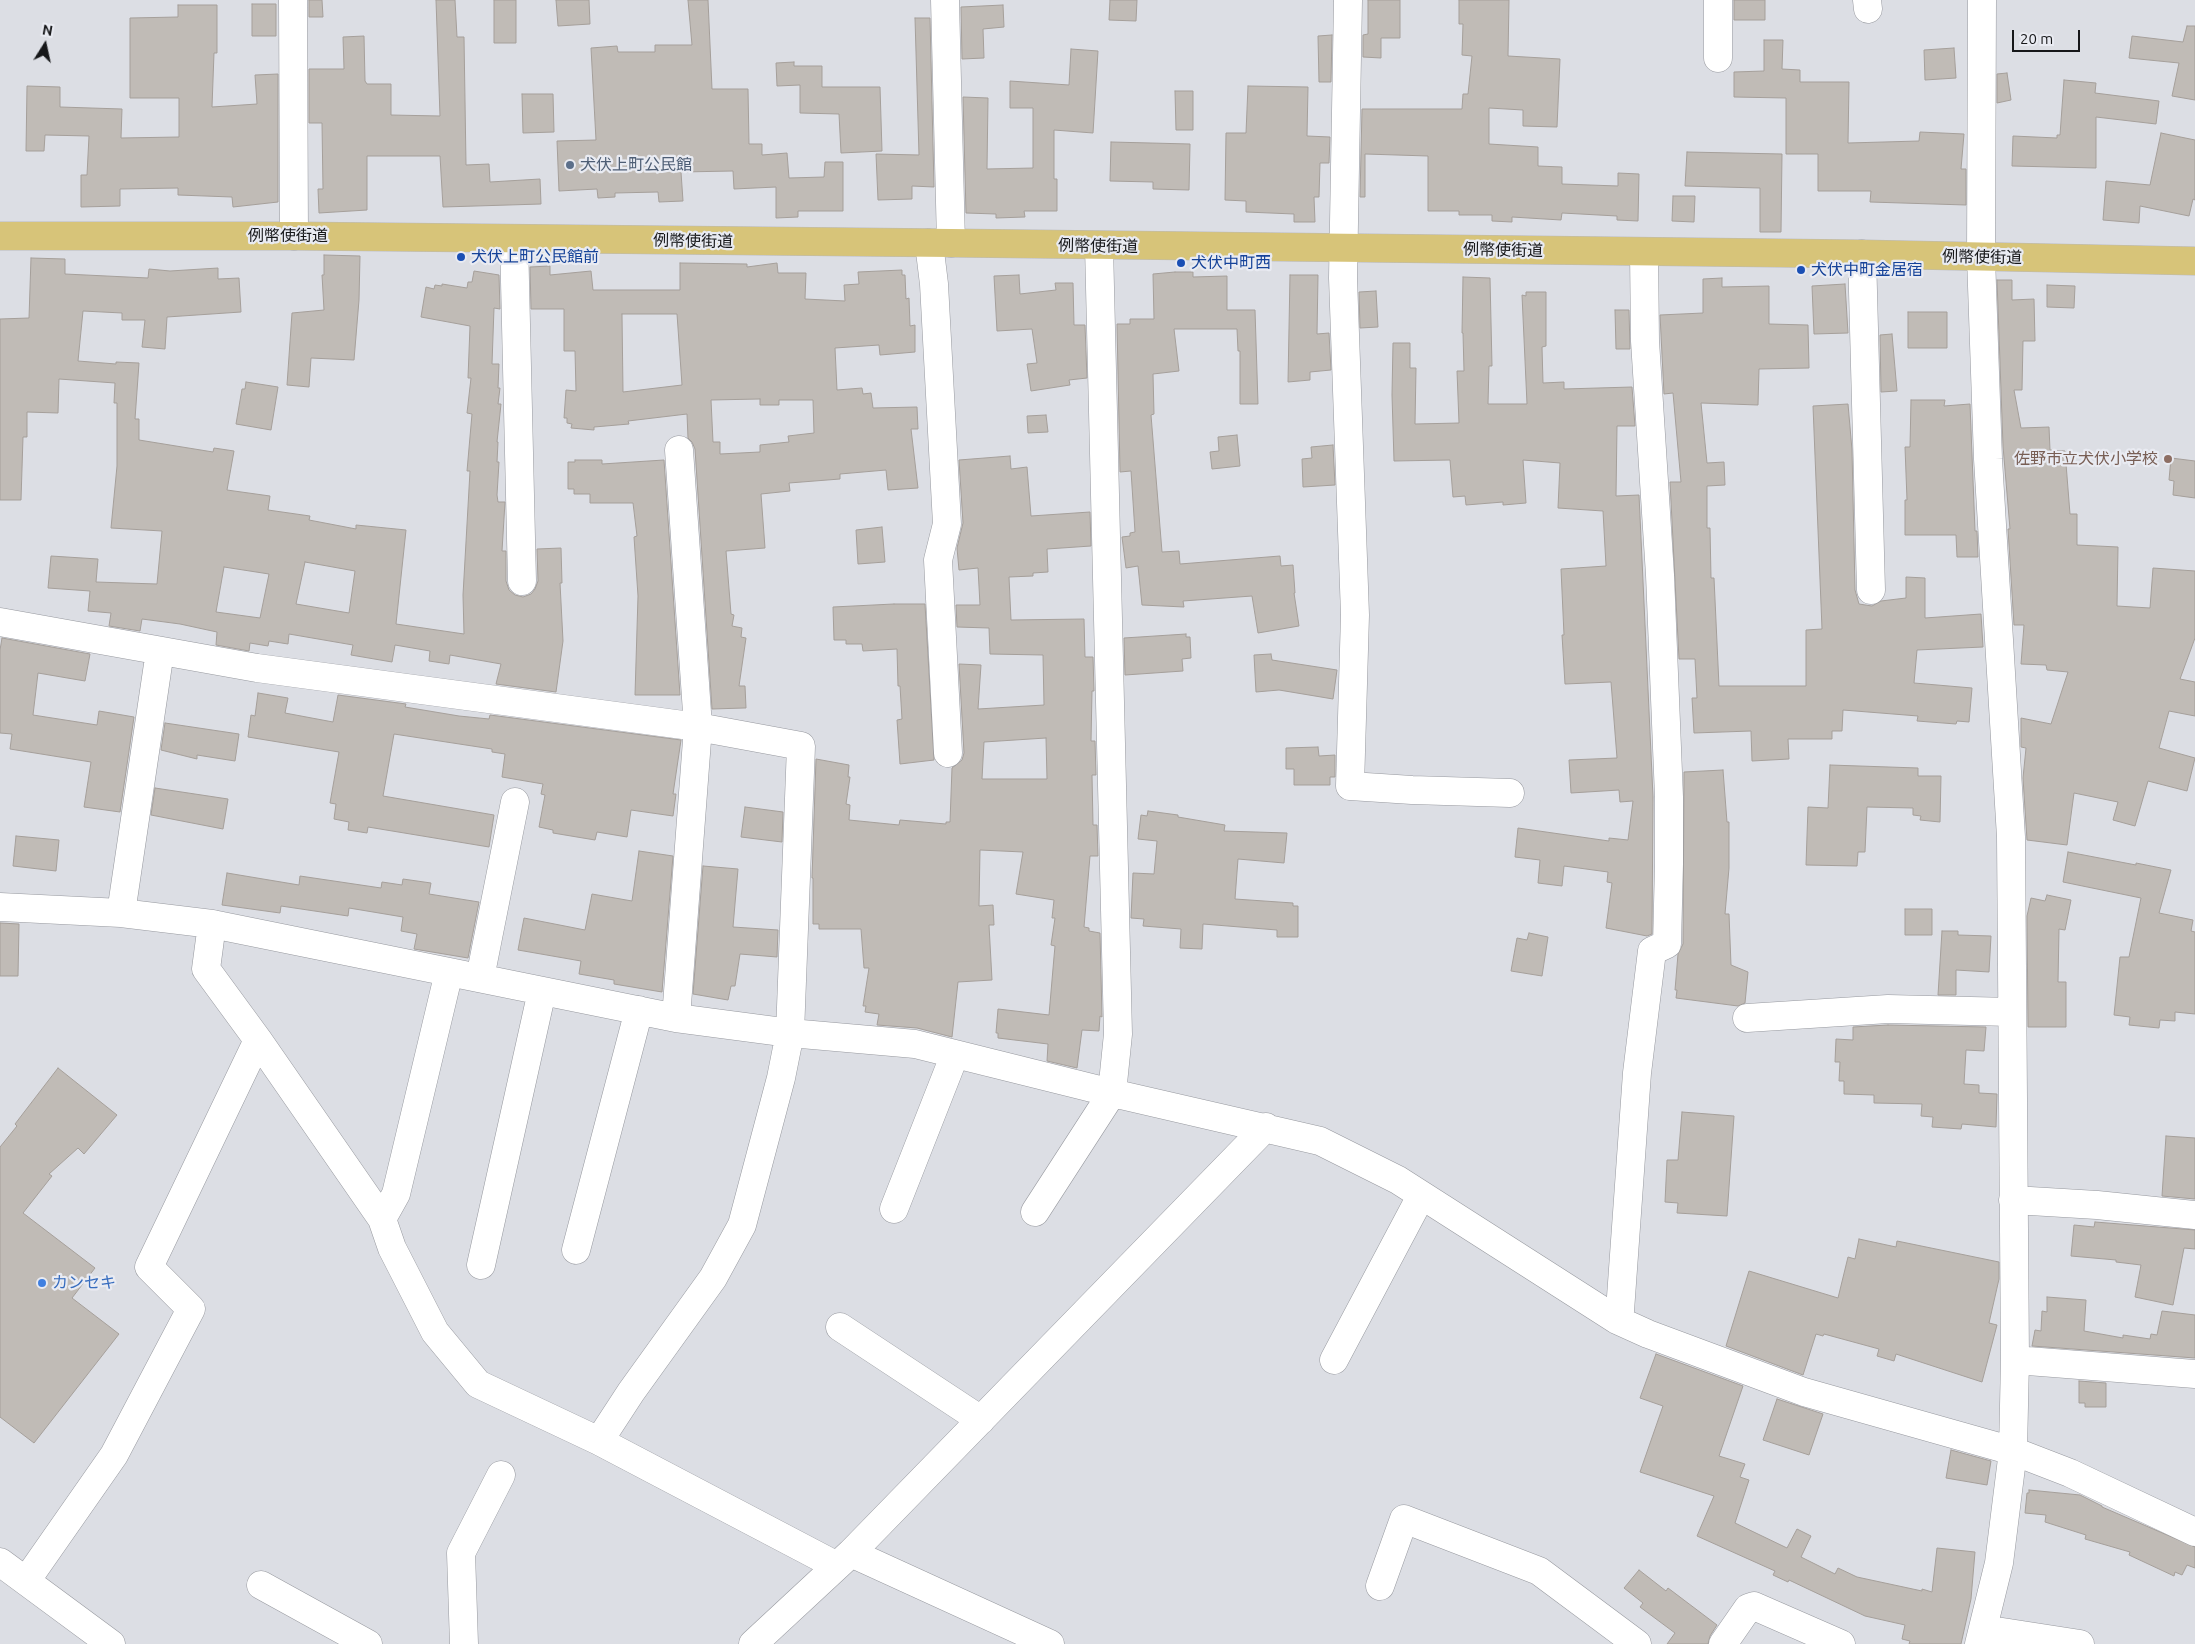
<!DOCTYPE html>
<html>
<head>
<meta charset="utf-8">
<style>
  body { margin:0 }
  #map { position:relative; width:2195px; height:1644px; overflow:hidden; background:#dcdee4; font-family:Ubuntu,sans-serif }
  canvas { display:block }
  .north { position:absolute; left:20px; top:20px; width:50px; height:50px; -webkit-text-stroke:4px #e9ebf2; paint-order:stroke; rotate:10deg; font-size:14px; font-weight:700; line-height:20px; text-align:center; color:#161719 }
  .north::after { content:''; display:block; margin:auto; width:18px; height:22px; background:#161719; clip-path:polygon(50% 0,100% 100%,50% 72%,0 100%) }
  .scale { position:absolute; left:2012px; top:30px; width:68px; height:22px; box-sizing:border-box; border:2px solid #161719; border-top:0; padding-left:6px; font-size:15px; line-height:18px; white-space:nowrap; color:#161719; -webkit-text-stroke:4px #e9ebf2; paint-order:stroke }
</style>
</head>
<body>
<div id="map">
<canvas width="2195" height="1644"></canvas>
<div class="north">N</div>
<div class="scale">20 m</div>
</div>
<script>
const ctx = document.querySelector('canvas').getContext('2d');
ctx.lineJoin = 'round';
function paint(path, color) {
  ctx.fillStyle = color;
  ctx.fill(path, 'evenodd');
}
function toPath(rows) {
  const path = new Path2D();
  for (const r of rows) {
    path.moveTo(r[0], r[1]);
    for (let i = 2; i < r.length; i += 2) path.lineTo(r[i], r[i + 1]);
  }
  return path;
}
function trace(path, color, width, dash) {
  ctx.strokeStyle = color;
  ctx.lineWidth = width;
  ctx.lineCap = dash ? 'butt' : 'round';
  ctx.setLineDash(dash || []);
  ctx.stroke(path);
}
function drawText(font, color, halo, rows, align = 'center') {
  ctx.font = font + ' Ubuntu,"Noto Sans JP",sans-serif';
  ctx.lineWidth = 4.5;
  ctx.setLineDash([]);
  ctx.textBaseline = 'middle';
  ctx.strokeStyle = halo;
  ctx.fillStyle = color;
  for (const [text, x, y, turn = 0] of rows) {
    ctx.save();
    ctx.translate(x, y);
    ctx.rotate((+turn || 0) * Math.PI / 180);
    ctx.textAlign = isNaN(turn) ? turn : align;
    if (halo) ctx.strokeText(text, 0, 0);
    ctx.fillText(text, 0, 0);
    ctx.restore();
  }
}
const building = toPath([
  [309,0,322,0,323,17,309,17,309,0],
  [436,0,455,0,457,37,464,37,466,165,489,164,490,182,540,179,541,204,443,207,440,156,367,156,367,210,319,213,318,189,323,189,322,123,309,123,309,69,344,69,343,37,364,36,365,81,367,84,391,84,391,115,440,116,436,0],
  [494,0,516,0,516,43,494,43,494,0],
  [556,0,589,0,590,24,558,26,556,0],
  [688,0,708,0,712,89,748,89,749,144,762,144,762,155,787,153,789,178,824,177,825,162,843,162,843,211,798,211,798,217,776,218,776,187,734,189,733,171,681,172,683,201,659,202,658,192,615,193,615,197,598,198,597,189,559,191,557,141,596,140,591,48,617,46,618,52,655,52,655,45,692,45,688,0],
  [1110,0,1137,0,1136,21,1109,20,1110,0],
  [1368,0,1400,0,1400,38,1381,38,1381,58,1363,57,1363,35,1368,34,1368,0],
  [1459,0,1509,0,1508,56,1560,59,1557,127,1523,126,1523,110,1489,108,1489,144,1538,147,1538,166,1562,167,1562,184,1618,186,1618,173,1639,174,1638,221,1617,220,1617,216,1562,213,1561,220,1512,217,1512,222,1492,221,1492,215,1459,215,1459,211,1428,211,1428,156,1365,154,1365,197,1360,197,1362,109,1462,109,1463,94,1468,94,1472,56,1462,55,1463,24,1459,24,1459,0],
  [1734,0,1765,0,1765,20,1734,20,1734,0],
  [252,4,276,4,276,36,252,36,252,4],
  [178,5,217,5,217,53,214,53,212,107,257,104,255,75,278,74,278,202,233,207,232,197,178,195,178,188,120,189,120,206,81,207,81,175,87,175,89,136,45,135,44,151,26,151,27,86,60,87,60,107,122,109,121,138,179,137,179,98,130,98,130,18,178,17,178,5],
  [1003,5,1004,27,983,29,984,58,962,59,961,7,1003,5],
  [915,18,930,18,934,187,912,186,912,199,878,200,876,154,919,155,915,18],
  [2187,26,2195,26,2195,100,2172,96,2179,63,2129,58,2132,36,2183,42,2187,26],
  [1332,35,1331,82,1319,82,1318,36,1332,35],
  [1764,40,1783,40,1782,69,1800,70,1800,82,1849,82,1848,143,1919,141,1920,132,1964,134,1961,169,1966,169,1966,205,1870,202,1871,191,1818,191,1818,154,1786,154,1786,98,1734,97,1734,72,1764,71,1764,40],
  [1954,48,1956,78,1925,80,1924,50,1954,48],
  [1071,49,1098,51,1093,133,1054,130,1054,179,1057,179,1057,211,1024,211,1025,217,996,218,996,214,966,213,963,97,988,98,987,169,1033,168,1033,108,1010,108,1010,81,1069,85,1071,49],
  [794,62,794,66,822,66,822,87,880,87,882,151,841,153,839,114,800,113,800,85,777,86,776,63,794,62],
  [2007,73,2011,100,1997,103,1997,74,2007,73],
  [2064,80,2096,83,2095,93,2159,101,2156,124,2096,117,2096,168,2012,166,2013,136,2057,138,2057,135,2060,135,2064,80],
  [1248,86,1308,87,1307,136,1330,137,1329,163,1320,163,1319,197,1314,197,1315,222,1294,222,1294,214,1246,212,1246,201,1225,200,1226,133,1246,133,1248,86],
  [1175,91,1193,91,1193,130,1176,130,1175,91],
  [522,94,553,94,554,132,523,133,522,94],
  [2161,133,2195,140,2195,200,2193,199,2189,216,2140,206,2139,223,2103,220,2106,181,2150,185,2161,133],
  [1111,142,1190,144,1189,190,1153,189,1153,182,1110,181,1111,142],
  [1687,152,1782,154,1781,232,1760,232,1760,188,1685,186,1687,152],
  [1673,196,1695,196,1694,222,1672,221,1673,196],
  [324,255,360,256,359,300,354,360,311,358,309,387,287,385,292,313,324,310,322,275,324,275,324,255],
  [31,258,65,259,65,274,148,278,149,269,170,271,218,268,218,279,239,278,241,312,167,317,165,349,142,347,145,320,122,320,122,313,83,311,78,361,116,364,116,362,139,363,135,419,139,419,139,440,213,452,214,448,234,451,227,490,270,496,268,510,310,516,309,520,356,529,356,525,406,530,396,624,464,634,463,595,470,471,467,471,472,414,467,413,471,378,468,378,470,326,421,317,426,287,434,289,435,285,442,286,442,284,467,288,468,282,472,282,474,271,499,275,500,309,494,308,492,364,499,364,498,388,500,388,498,404,501,404,497,442,498,442,497,462,499,462,497,495,498,502,505,502,502,551,506,551,506,581,509,590,515,595,523,597,531,594,535,589,538,581,537,549,561,548,562,583,560,583,563,641,556,692,496,684,501,664,450,655,449,664,429,661,430,651,395,645,392,662,351,655,353,645,289,634,288,644,269,641,268,646,250,643,249,651,216,645,217,632,180,624,142,619,140,631,109,626,111,613,88,611,90,591,48,588,51,556,98,559,96,582,157,584,162,531,111,528,117,466,117,403,114,403,115,383,59,379,58,413,27,412,27,437,23,437,21,500,0,500,0,319,29,318,31,258],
  [305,562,355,571,349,613,296,604,305,562],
  [224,567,269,574,260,618,216,612,224,567],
  [680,263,747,264,747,267,777,263,778,273,806,273,805,299,845,301,844,285,859,284,858,272,902,270,902,275,905,275,906,299,909,298,910,326,915,325,915,352,880,355,879,345,835,348,837,390,862,388,863,394,871,393,873,408,917,407,918,429,911,429,918,488,888,490,886,470,840,474,840,479,789,483,790,491,761,494,765,548,726,551,731,614,734,615,732,626,742,628,741,637,746,638,739,686,745,686,746,708,744,708,712,709,695,449,692,442,688,438,687,414,628,421,629,424,594,427,594,430,571,428,572,424,567,423,567,418,564,418,566,390,576,391,575,351,564,351,564,309,531,309,530,267,550,266,550,275,591,271,593,290,680,290,680,263],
  [622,314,677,314,682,385,623,392,622,314],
  [760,399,760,405,779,405,779,400,813,400,814,433,788,436,789,442,760,445,760,452,720,454,720,442,713,442,711,400,760,399],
  [1175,272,1193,272,1193,277,1227,276,1227,310,1255,310,1258,404,1240,404,1240,351,1238,351,1237,329,1174,329,1179,371,1153,374,1154,414,1151,415,1162,552,1179,551,1180,564,1280,556,1281,566,1293,565,1295,593,1294,593,1299,626,1258,633,1252,596,1183,601,1184,607,1142,605,1138,566,1126,568,1122,537,1130,536,1130,533,1135,532,1131,471,1120,472,1117,324,1130,324,1130,319,1154,319,1153,274,1175,272],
  [1019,275,1020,294,1056,290,1055,283,1073,283,1074,325,1085,325,1087,378,1069,380,1070,385,1031,391,1027,364,1037,363,1032,329,997,331,994,276,1019,275],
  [1290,275,1318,275,1317,334,1329,333,1331,370,1310,372,1310,380,1288,382,1290,275],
  [1463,277,1490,278,1492,366,1489,366,1488,404,1527,404,1522,295,1526,296,1526,292,1546,292,1546,346,1542,347,1543,383,1564,382,1564,389,1632,387,1635,426,1617,426,1616,496,1639,495,1653,797,1652,934,1647,936,1606,928,1612,883,1607,882,1608,872,1564,866,1562,886,1538,883,1540,860,1515,857,1518,828,1609,841,1609,838,1628,840,1633,801,1620,802,1619,790,1571,793,1569,760,1617,758,1611,682,1565,684,1562,635,1564,635,1561,569,1606,566,1603,511,1558,508,1560,463,1523,460,1526,503,1503,505,1503,502,1466,505,1465,496,1453,497,1450,460,1394,461,1392,395,1393,343,1410,343,1410,368,1416,368,1415,424,1459,423,1457,371,1464,371,1463,333,1462,333,1463,277],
  [1722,278,1722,287,1769,286,1769,324,1808,325,1809,368,1759,369,1758,405,1701,403,1707,463,1724,462,1725,485,1707,486,1707,528,1710,528,1711,578,1714,578,1719,686,1806,686,1806,630,1822,629,1813,406,1848,404,1852,450,1855,590,1859,604,1872,606,1881,601,1906,598,1906,577,1925,578,1925,618,1981,614,1983,647,1917,650,1914,683,1972,688,1969,722,1957,721,1956,724,1917,721,1918,716,1843,710,1842,731,1832,731,1832,739,1788,739,1789,759,1752,761,1751,731,1694,733,1692,698,1697,698,1695,659,1679,659,1670,482,1681,482,1673,393,1664,394,1660,315,1703,313,1703,279,1722,278],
  [1997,280,2012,280,2012,300,2034,299,2035,341,2023,341,2022,390,2014,390,2021,428,2049,427,2050,450,2065,451,2070,514,2077,514,2077,545,2118,547,2117,606,2150,608,2153,568,2195,571,2195,638,2180,679,2195,682,2195,716,2169,711,2159,748,2195,758,2187,791,2148,781,2135,826,2113,820,2118,802,2074,793,2067,845,2027,840,2023,778,2026,748,2021,747,2021,718,2051,724,2068,672,2047,670,2046,665,2021,664,2024,625,2014,625,2008,529,2010,529,2003,446,1997,280],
  [1845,284,1848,333,1814,334,1812,286,1845,284],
  [2047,285,2075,286,2074,308,2047,307,2047,285],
  [1376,291,1378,327,1360,328,1359,292,1376,291],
  [1615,310,1629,310,1630,349,1616,349,1615,310],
  [1908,312,1947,312,1947,348,1908,348,1908,312],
  [1892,334,1897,391,1881,392,1880,335,1892,334],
  [246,382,278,387,271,430,236,424,242,389,245,389,246,382],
  [1911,400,1945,400,1944,406,1970,404,1975,531,1977,531,1978,557,1957,557,1956,535,1905,535,1905,500,1907,500,1905,447,1910,447,1911,400],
  [1046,415,1048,432,1028,433,1027,416,1046,415],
  [1237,435,1240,466,1212,469,1210,452,1219,451,1218,437,1237,435],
  [1333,445,1335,485,1303,487,1302,459,1312,458,1311,447,1333,445],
  [1010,456,1011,469,1027,467,1031,516,1090,512,1091,546,1047,549,1048,572,1033,573,1033,576,1009,577,1011,620,1084,619,1085,657,1093,657,1094,691,1092,691,1091,741,1095,741,1096,775,1092,775,1093,825,1097,825,1098,856,1090,856,1084,927,1089,928,1089,931,1100,933,1102,1017,1100,1016,1099,1031,1082,1030,1077,1068,1047,1061,1048,1044,998,1038,998,1033,996,1033,998,1009,1049,1015,1054,957,1055,946,1051,945,1055,918,1052,918,1054,900,1016,894,1023,852,980,850,979,906,993,905,994,925,989,925,992,980,958,982,952,1037,917,1028,877,1025,879,1014,865,1012,866,1006,863,1006,869,968,864,968,861,929,819,929,819,924,813,924,813,878,812,878,816,759,849,765,848,777,850,777,846,804,850,805,849,820,899,825,900,820,946,824,946,822,950,822,952,768,962,760,964,753,959,664,981,665,978,709,1044,705,1043,655,990,654,989,628,957,627,956,605,980,605,978,568,959,570,957,548,963,523,959,460,1010,456],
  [1046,738,1047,779,982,779,984,742,1046,738],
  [2171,458,2195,461,2195,498,2173,495,2174,481,2169,480,2171,458],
  [575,460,602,460,602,464,664,460,680,695,635,695,638,596,634,537,637,536,633,503,590,503,590,494,574,494,574,489,568,489,568,462,575,462,575,460],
  [882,527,885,562,858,564,856,530,882,527],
  [894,604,925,604,934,760,900,764,897,720,902,719,900,686,898,686,897,649,863,651,862,644,846,644,846,640,834,640,833,607,894,604],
  [1186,634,1186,637,1190,637,1191,658,1182,659,1183,671,1125,675,1124,638,1186,634],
  [2,638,90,654,85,681,38,673,33,715,97,725,99,711,134,717,120,812,84,807,91,762,10,749,12,734,0,733,0,650,2,638],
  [1271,654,1272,660,1337,670,1333,699,1279,690,1256,692,1254,655,1271,654],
  [258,693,288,698,285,713,333,722,338,695,406,704,405,707,459,716,489,719,490,715,681,740,673,794,676,794,673,816,631,810,627,837,597,832,595,840,553,833,553,830,539,827,545,795,541,794,543,784,502,777,505,754,492,752,492,749,394,734,383,796,494,815,489,847,368,827,367,833,348,830,349,822,334,819,336,804,330,803,339,752,248,737,251,715,255,716,258,693],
  [165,723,239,734,235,761,197,755,197,759,161,750,165,723],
  [1318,747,1319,756,1335,755,1335,777,1330,777,1330,785,1294,785,1294,769,1286,769,1286,748,1318,747],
  [1830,765,1918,768,1918,776,1941,776,1940,822,1920,820,1921,816,1913,815,1913,808,1867,807,1865,852,1858,852,1857,866,1806,865,1808,807,1828,808,1830,765],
  [1723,770,1727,822,1729,822,1729,868,1725,914,1729,914,1731,965,1748,972,1745,1003,1738,1006,1676,998,1677,990,1675,990,1678,954,1683,944,1684,772,1723,770],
  [155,788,228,799,223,829,151,815,155,788],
  [745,807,783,812,782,842,741,837,745,807],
  [1148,811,1178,815,1178,817,1225,825,1224,831,1287,833,1284,863,1238,859,1235,899,1293,903,1293,906,1298,906,1298,937,1277,937,1277,930,1203,924,1202,949,1180,948,1181,929,1143,926,1144,919,1131,918,1133,873,1154,874,1157,841,1138,839,1141,815,1147,816,1148,811],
  [16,836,59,840,56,871,13,866,16,836],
  [639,851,673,856,662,992,614,984,614,980,579,974,581,961,518,950,524,918,585,930,592,894,632,901,639,851],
  [2068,852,2136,865,2136,863,2171,870,2159,913,2193,920,2191,931,2195,932,2195,1014,2175,1012,2175,1021,2160,1020,2159,1028,2129,1025,2130,1017,2114,1015,2120,957,2129,957,2141,898,2063,882,2068,852],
  [703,866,738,869,733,927,778,930,777,957,740,954,735,986,731,986,728,1000,693,994,703,866],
  [227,873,299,885,300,876,381,888,382,882,402,885,403,879,431,883,429,894,479,902,468,958,414,949,417,934,401,931,403,917,349,908,348,916,281,906,280,913,222,905,227,873],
  [2047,895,2071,900,2065,930,2059,929,2058,982,2066,982,2066,1027,2028,1027,2027,916,2031,898,2045,901,2047,895],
  [1905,909,1932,909,1932,935,1905,935,1905,909],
  [0,923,19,924,18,976,0,976,0,923],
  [1942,931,1958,931,1958,935,1991,936,1989,972,1956,970,1956,995,1938,995,1942,931],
  [1529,933,1548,937,1542,976,1511,971,1517,938,1527,940,1529,933],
  [1888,1025,1986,1027,1984,1051,1966,1050,1964,1084,1979,1085,1979,1093,1997,1094,1996,1127,1962,1124,1961,1129,1932,1127,1933,1117,1921,1116,1922,1104,1874,1103,1874,1095,1844,1094,1844,1081,1839,1081,1840,1062,1835,1062,1836,1039,1853,1040,1853,1027,1888,1025],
  [58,1068,117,1115,84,1154,78,1148,49,1174,52,1176,23,1213,95,1268,72,1298,119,1334,34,1443,0,1417,0,1147,17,1126,15,1124,58,1068],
  [1682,1112,1734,1116,1727,1216,1677,1213,1678,1203,1665,1202,1667,1160,1678,1160,1682,1112],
  [2166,1136,2195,1138,2195,1199,2162,1196,2166,1136],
  [2095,1222,2195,1230,2195,1249,2184,1248,2173,1305,2135,1297,2141,1265,2116,1262,2116,1260,2071,1256,2074,1225,2094,1227,2095,1222],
  [1859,1239,1896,1247,1897,1241,1999,1262,1999,1279,1989,1323,1997,1325,1982,1382,1896,1354,1894,1361,1877,1356,1879,1349,1824,1334,1823,1336,1816,1334,1803,1375,1726,1346,1749,1271,1838,1298,1848,1257,1855,1259,1859,1239],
  [2047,1297,2086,1300,2084,1331,2123,1338,2123,1335,2150,1339,2151,1334,2157,1335,2162,1311,2195,1315,2195,1358,2032,1346,2035,1330,2041,1331,2042,1311,2047,1312,2047,1297],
  [1656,1354,1743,1386,1719,1456,1745,1464,1740,1477,1749,1480,1735,1523,1787,1548,1797,1529,1811,1536,1801,1557,1835,1574,1838,1568,1857,1577,1922,1591,1922,1589,1932,1592,1937,1548,1975,1552,1971,1599,1961,1644,1909,1644,1910,1641,1902,1639,1905,1625,1865,1616,1789,1580,1788,1582,1773,1575,1775,1571,1697,1536,1714,1496,1640,1472,1663,1406,1640,1398,1656,1354],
  [2079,1381,2106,1383,2106,1407,2085,1407,2085,1403,2079,1403,2079,1381],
  [1777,1399,1823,1414,1809,1455,1763,1440,1777,1399],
  [1951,1450,1991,1461,1987,1485,1946,1478,1951,1450],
  [2029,1490,2080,1495,2102,1506,2102,1507,2195,1547,2195,1568,2187,1565,2182,1575,2175,1572,2174,1576,2129,1555,2130,1552,2085,1539,2086,1535,2045,1522,2046,1515,2025,1513,2027,1493,2029,1493,2029,1490],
  [1639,1570,1666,1591,1668,1588,1717,1625,1710,1636,1708,1644,1667,1644,1675,1633,1640,1607,1643,1603,1624,1588,1639,1570]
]);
paint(building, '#c0bbb6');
trace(building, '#a59f9a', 1);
const minor = toPath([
  [293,0,294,236],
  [945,0,951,243],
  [1348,0,1343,278,1355,615,1350,786,1412,790,1510,793],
  [1867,0,1868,9],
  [1718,58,1718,0],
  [514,239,522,581],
  [929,243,934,284,947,524,938,560,948,753],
  [1862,254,1871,590],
  [0,622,257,668,698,727,801,746,790,1033,781,1078,742,1225,713,1278,631,1392,599,1441],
  [0,907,121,913,212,924,676,1018,790,1033,915,1044,1112,1093,1320,1141,1398,1180,1617,1320,1648,1334,1804,1392,2013,1451,2070,1473,2195,1532],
  [121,913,160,651],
  [212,924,206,969,258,1040,382,1219,392,1248,435,1332,478,1384,599,1441,837,1566],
  [480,978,515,802],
  [676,1018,698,727,679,450],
  [1747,1018,1888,1009,2012,1012],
  [2013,1200,2097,1205,2195,1215],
  [894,1209,955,1054],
  [1035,1212,1112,1093,1118,1034,1099,246],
  [382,1219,396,1194,449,972],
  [576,1250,639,1010],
  [481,1265,542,991],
  [1617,1320,1620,1311,1637,1073,1652,951,1667,944,1669,864,1669,797,1660,575,1645,341,1644,252],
  [840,1327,981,1420],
  [1334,1360,1421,1196],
  [2015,1360,2195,1374],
  [851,1553,1050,1644],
  [0,1562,111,1644],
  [26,1581,114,1455,191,1309,149,1267,258,1040],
  [261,1585,368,1644],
  [1380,1586,1404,1519,1539,1571,1637,1644],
  [1983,1629,2080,1644],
  [464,1644,461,1553,501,1475],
  [753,1644,851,1553,1266,1127],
  [1723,1644,1748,1608,1754,1606,1841,1644],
  [1979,1644,1999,1563,2013,1451,2015,1360,2011,837,1988,459,1981,257,1982,0]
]);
const major = toPath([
  [0,236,294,236,951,243,1862,254,2195,261]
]);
trace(minor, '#97999f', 29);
trace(major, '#b9b9ba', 29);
trace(minor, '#fff', 28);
trace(major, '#d7c479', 28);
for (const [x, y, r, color] of [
  [570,165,5,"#5c6f8a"],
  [461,257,5,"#1a4fb4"],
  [1181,263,5,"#1a4fb4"],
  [1801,270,5,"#1a4fb4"],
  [2168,459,5,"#8d6e63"],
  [42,1283,5,"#3f7fe0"]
]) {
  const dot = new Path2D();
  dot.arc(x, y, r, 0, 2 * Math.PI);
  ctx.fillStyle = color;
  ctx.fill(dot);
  trace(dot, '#e9ebf2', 2);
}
drawText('16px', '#4e5e75', '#e9ebf2', [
  ["犬伏上町公民館",580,165]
], 'left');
drawText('16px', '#161719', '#e9ebf2', [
  ["例幣使街道",288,236],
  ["例幣使街道",693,241,1],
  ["例幣使街道",1098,246,1],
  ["例幣使街道",1503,250,1],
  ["例幣使街道",1982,257,1]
]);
drawText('16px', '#164399', '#e9ebf2', [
  ["犬伏上町公民館前",471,257],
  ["犬伏中町西",1191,263],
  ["犬伏中町金居宿",1811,270]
], 'left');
drawText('16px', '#785e54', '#e9ebf2', [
  ["佐野市立犬伏小学校",2158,459]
], 'right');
drawText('16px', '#366cbe', '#e9ebf2', [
  ["カンセキ",52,1283]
], 'left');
</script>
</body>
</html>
